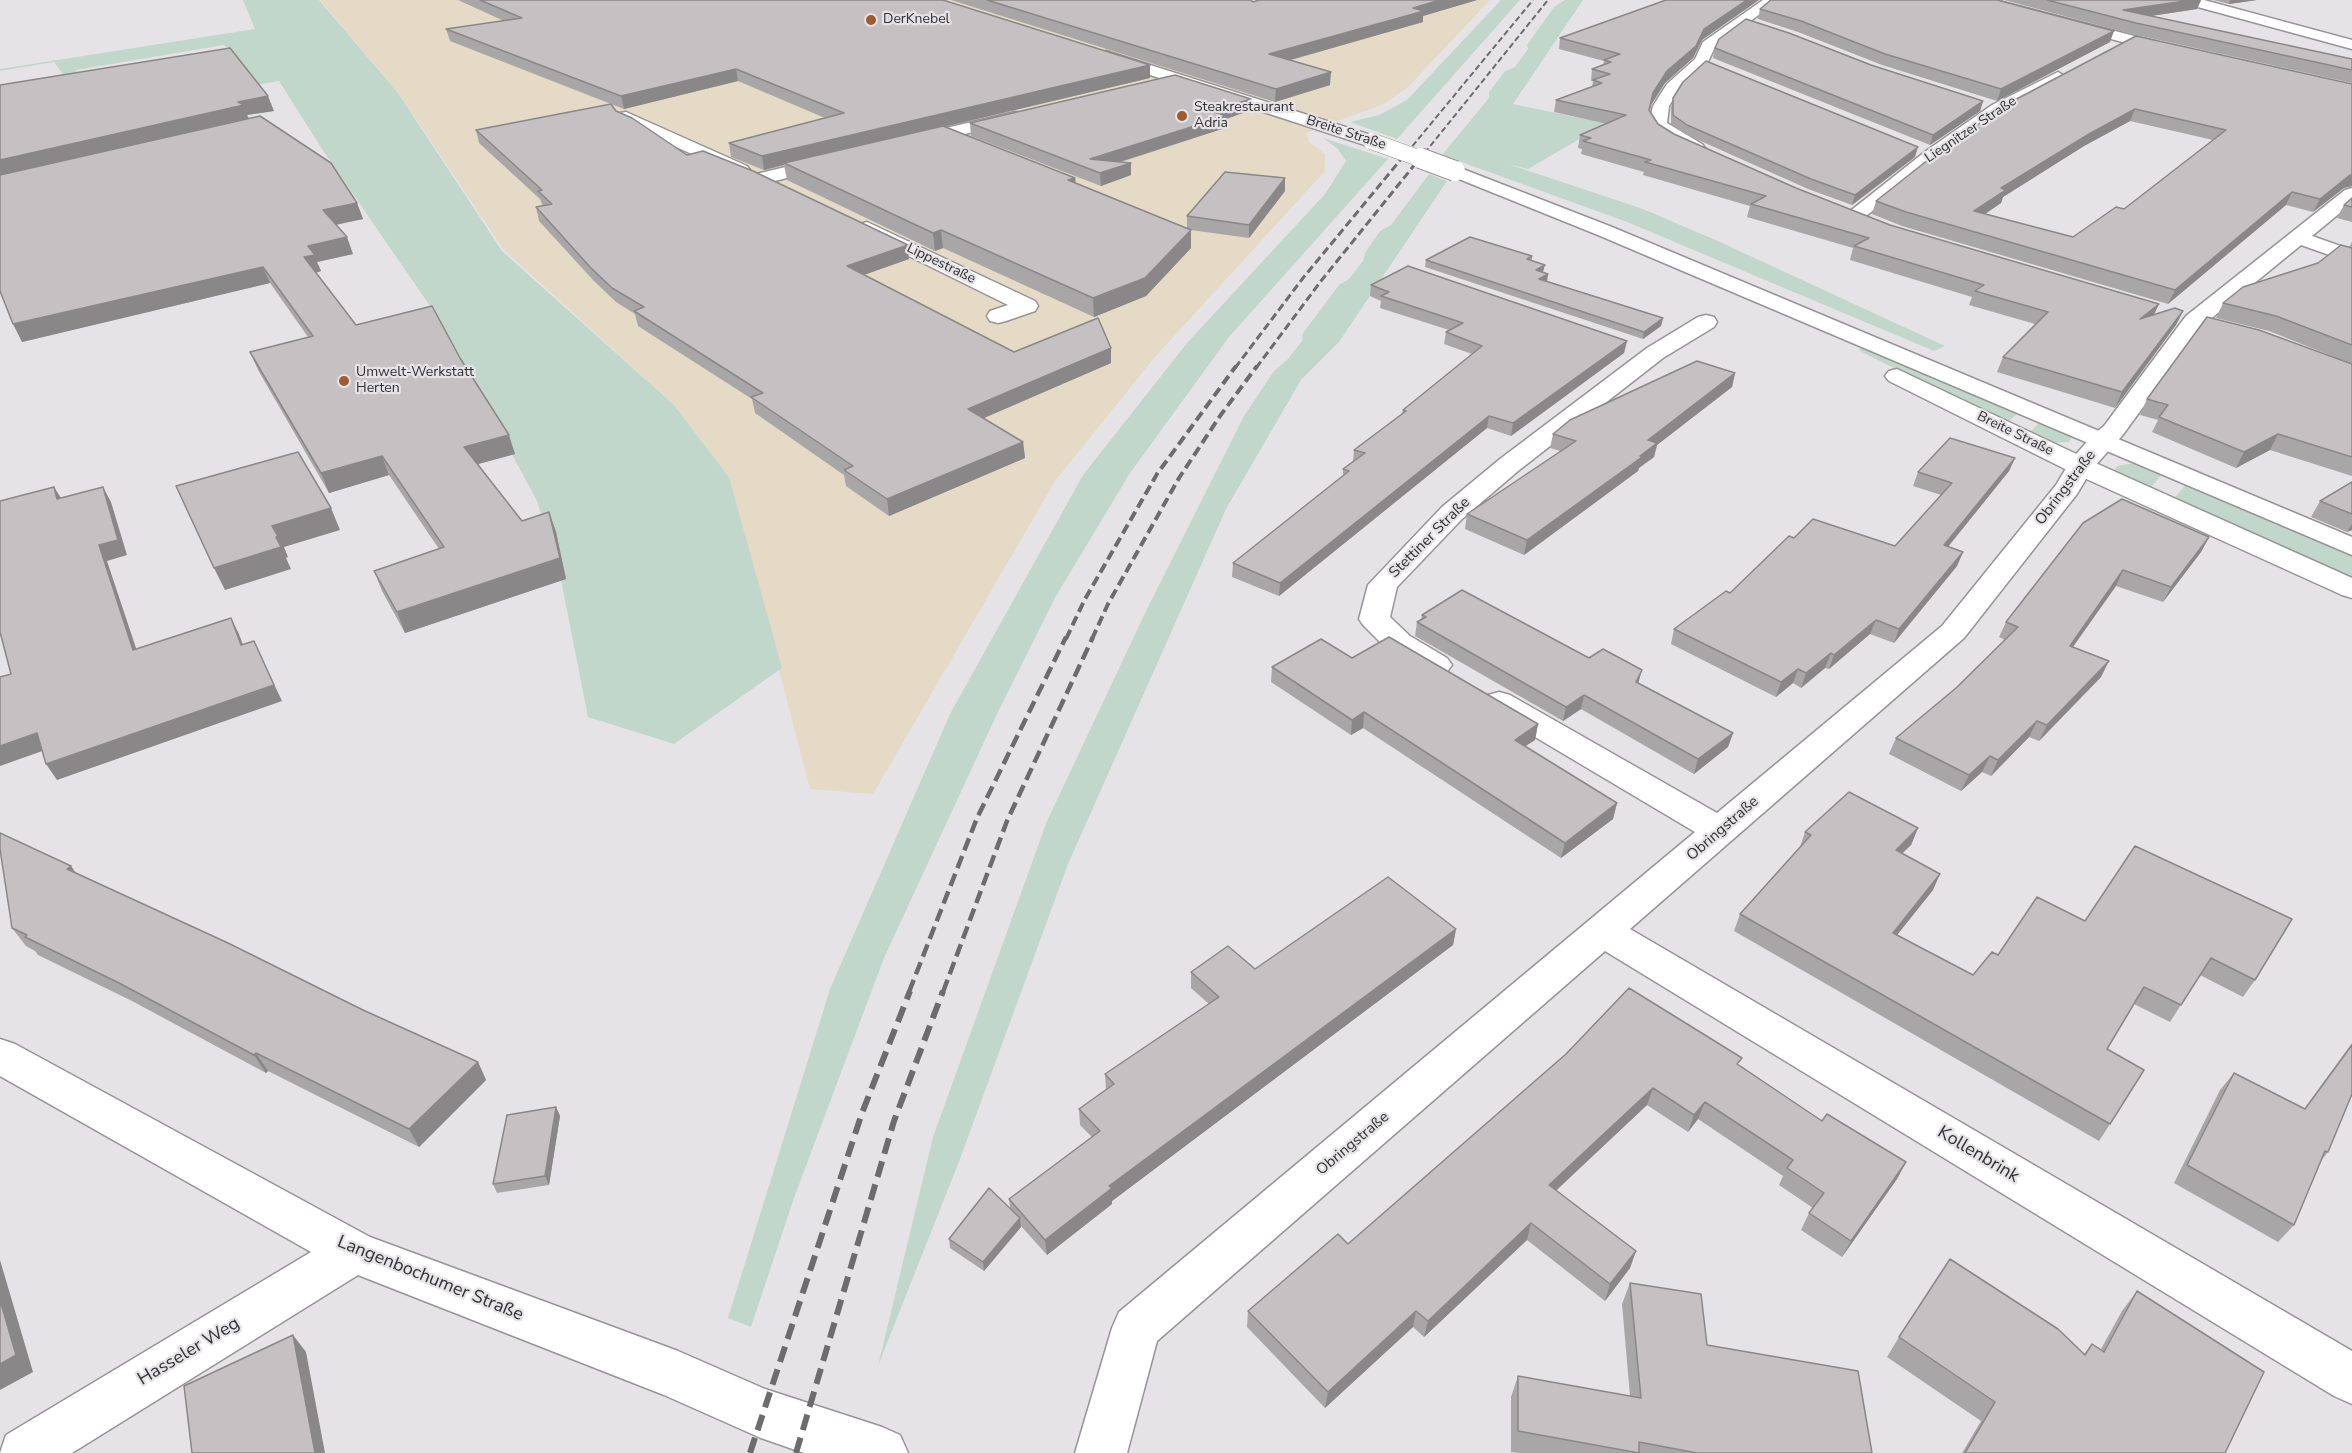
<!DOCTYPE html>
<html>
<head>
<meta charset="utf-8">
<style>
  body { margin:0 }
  canvas { display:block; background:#e6e3e7 }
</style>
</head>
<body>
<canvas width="2352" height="1453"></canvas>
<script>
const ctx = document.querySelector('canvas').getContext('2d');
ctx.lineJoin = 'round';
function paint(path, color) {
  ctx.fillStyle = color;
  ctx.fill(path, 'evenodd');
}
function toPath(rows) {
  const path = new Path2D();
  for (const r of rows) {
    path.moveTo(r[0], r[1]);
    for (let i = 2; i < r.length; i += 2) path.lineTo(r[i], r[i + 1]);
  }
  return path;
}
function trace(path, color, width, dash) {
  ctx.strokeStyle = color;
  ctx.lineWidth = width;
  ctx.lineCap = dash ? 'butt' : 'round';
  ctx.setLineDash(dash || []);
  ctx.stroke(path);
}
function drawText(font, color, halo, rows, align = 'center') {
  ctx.font = font + ' "Nunito Sans",sans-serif';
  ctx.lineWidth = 4.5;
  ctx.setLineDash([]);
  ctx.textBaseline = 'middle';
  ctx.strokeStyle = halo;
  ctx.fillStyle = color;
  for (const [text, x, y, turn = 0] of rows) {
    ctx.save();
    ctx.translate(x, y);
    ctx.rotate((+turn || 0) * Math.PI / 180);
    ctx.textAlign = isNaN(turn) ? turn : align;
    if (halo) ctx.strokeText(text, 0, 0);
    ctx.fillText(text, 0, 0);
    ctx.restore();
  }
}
paint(toPath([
  [320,0,1490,0,1408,87,1384,104,1306,133,1309,142,1325,154,1325,171,1154,358,1055,481,873,794,810,789,729,477,673,404,504,250,399,94]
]), '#e4dac5');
paint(toPath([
  [243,0,319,0,398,93,502,251,673,404,729,477,782,668,674,744,588,717,560,575,537,501,441,322,322,149,279,81,94,112,233,53,224,45,76,70,78,75,65,77,54,62,0,71,0,69,255,29],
  [1501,0,1520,0,1397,139,1350,122,1379,115,1407,100],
  [1565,0,1583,0,1513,104,1642,131,1590,133,1528,169,1508,164,1643,209,1720,242,1945,346,1934,351,1627,222,1442,155,1489,98,1489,92,1505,71,1515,67,1528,49,1527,45,1554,7],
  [1323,138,1388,159,1229,337,1130,473,1056,596,997,714,884,958,794,1198,751,1327,728,1318,830,989,950,714,1083,475,1187,343,1325,194,1346,161,1338,149],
  [1429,174,1447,181,1339,342,1301,380,1226,509,1068,864,960,1159,878,1366,933,1137,1047,821,1147,609,1244,416,1274,371,1288,359,1302,341,1303,333,1339,285,1349,279,1363,261,1365,253,1380,231,1391,225],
  [1868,345,2021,411,2005,424,1858,350],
  [2042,420,2069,432,2072,437,2069,442,2051,443,2027,435],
  [2134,463,2146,465,2164,472,2148,491,2117,475,2115,470,2117,466],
  [2187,483,2352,554,2352,581,2172,501]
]), '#c2d7cb');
const minor = toPath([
  [1763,0,1779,0,1715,47,1707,64,1679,90,1669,106,1667,123,1702,144,1705,148,1702,152,1690,152,1657,134,1649,123,1653,106,1667,84,1695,59,1703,42,1763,0],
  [1972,0,1995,0,2177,47,2180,50,2172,55,1974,3,1972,0],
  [2058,72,2066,77,2064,80,2004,113,1938,159,1861,220,1847,220,1844,216,1926,151,1992,105,2058,72],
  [626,112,747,166,750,170,747,174,741,175,735,174,620,121,618,117,620,113,626,112],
  [1015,112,1021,113,1023,117,1021,121,913,146,907,145,904,141,907,137,1015,112],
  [828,157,834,158,837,162,834,166,763,184,756,182,754,178,756,174,828,157],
  [2352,188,2352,203,2312,236,2352,250,2352,263,2301,245,2202,326,2122,436,2092,469,2077,494,1964,638,1630,929,2352,1351,2352,1404,2334,1396,1605,951,1157,1341,1127,1453,1075,1453,1112,1328,1119,1312,1695,832,1488,709,1483,702,1488,695,1499,692,1510,695,1717,813,1942,626,2056,485,2071,460,2093,435,2104,426,2186,316,2345,190,2352,188],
  [867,222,1035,301,1038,306,1035,311,1006,321,998,323,990,321,987,316,990,311,1008,305,860,232,857,228,860,224,867,222],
  [1706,315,1714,317,1717,322,1714,327,1663,358,1518,471,1462,519,1397,587,1390,617,1410,636,1447,658,1452,665,1447,672,1436,675,1425,672,1388,650,1363,625,1359,619,1368,585,1442,507,1500,459,1647,348,1698,317,1706,315],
  [0,1039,15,1044,370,1237,678,1351,765,1389,882,1427,900,1435,908,1453,804,1453,761,1438,664,1395,358,1275,72,1453,0,1453,6,1435,311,1252,0,1076,0,1039]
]);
const tertiary = toPath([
  [1106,51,1377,137,1380,141,1377,145,1365,145,1101,59,1098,56,1106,51],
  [1455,166,1612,227,2352,537,2352,555,1598,235,1449,175,1446,171,1449,167,1455,166],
  [1897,369,2089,460,2352,578,2352,598,2342,595,2071,472,1889,381,1885,376,1889,371,1897,369]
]);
const primary = toPath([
  [2181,0,2204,0,2352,40,2352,49,2183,3,2181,0]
]);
trace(minor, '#979498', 3);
trace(tertiary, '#979498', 3);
trace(primary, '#979498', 3);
paint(minor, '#fff');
paint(tertiary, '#fff');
paint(primary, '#fff');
trace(toPath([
  [1401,160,1533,0],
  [1419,160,1548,0]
]), '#6c6b6d', 2, [6, 3]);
trace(toPath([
  [1235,368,1303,278,1402,158],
  [1256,368,1321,281,1420,158]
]), '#6c6b6d', 3, [8, 4]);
trace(toPath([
  [1066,639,1085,599,1157,474,1236,366],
  [1092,639,1108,604,1179,478,1220,416,1257,366]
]), '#6c6b6d', 4, [10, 5]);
trace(toPath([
  [909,992,977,818,1066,637],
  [943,992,1007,821,1093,637]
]), '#6c6b6d', 4.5, [13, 6]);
trace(toPath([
  [750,1453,862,1113,910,991],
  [796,1453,894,1121,943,991]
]), '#6c6b6d', 6, [16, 8]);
const tertiaryBridgeFar1 = toPath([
  [1371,141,1424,160]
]);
const tertiaryBridge = toPath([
  [1420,158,1455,171]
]);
trace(tertiaryBridgeFar1, '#979498', 17, []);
trace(tertiaryBridge, '#979498', 22, []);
trace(tertiaryBridgeFar1, '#fff', 16);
trace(tertiaryBridge, '#fff', 20);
paint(toPath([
  [458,0,943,0,1150,78,944,127,1075,178,1076,183,1187,228,1187,216,1285,178,1285,191,1249,238,1191,230,1191,248,1146,296,1094,317,943,248,935,251,787,180,784,165,764,170,731,157,729,143,825,118,738,81,624,109,611,104,616,111,687,155,909,259,864,275,1014,352,1111,348,1111,363,984,418,1023,442,1025,458,889,516,846,486,844,475,755,413,752,399,638,326,635,314,616,302,594,281,539,221,536,207,543,206,542,204,540,199,479,143,476,130,611,104,450,41,446,29,504,21],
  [951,0,1253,0,1251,1,1253,2,1259,0,1477,0,1423,16,1423,22,1291,60,1330,85,1275,102],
  [2004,0,2201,0,2197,9,2151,16,2352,59,2352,83,2132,34],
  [2213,0,2257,0,2229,4],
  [1760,9,2110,42,1997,101,1882,65,1798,32,1758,19],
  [1560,38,1702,40,1693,58,1665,83,1651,105,1650,111,1658,124,1674,134,1796,188,1890,225,2159,304,2154,315,2183,311,2176,325,2115,408,1997,372,2003,357,2035,324,1969,305,1972,297,1850,260,1853,248,1747,217,1750,206,1643,175,1644,172,1581,154,1582,149,1578,148,1580,135,1607,124,1554,112,1556,100,1592,87,1593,81,1591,81,1592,69,1603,65,1604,61,1559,49],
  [1715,48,1871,65,1983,101,1980,111,1930,145,1713,58],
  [2352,84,2352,186,2344,188,2313,212,2286,205,2168,304,1902,226,1872,214,1876,201,2009,103],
  [2130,121,2213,140,2124,209,2073,237,1985,214,2001,203,2003,197,2084,146],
  [0,85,274,111,247,115,249,118,357,203,363,219,336,225,353,254,317,262,321,271,316,273,356,325,460,358,515,454,478,464,522,521,549,512,556,532,566,579,405,633,382,591,374,571,439,549,389,475,329,493,258,370,250,352,308,337,270,283,22,342],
  [1673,98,1915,157,1852,205,1808,189,1685,134,1671,124,1671,107],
  [1251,110,1226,119,1225,128,1121,162,1131,163,1131,175,1101,186,971,136,970,123],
  [2352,198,2352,222,2337,218,2344,205],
  [2352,242,2352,364,2269,331,2216,318,2223,303,2352,248,2349,247],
  [1532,256,1532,261,1543,272,1548,274,1547,281,1663,318,1661,326,1643,339,1425,267,1426,260],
  [1371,285,1627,341,1624,353,1511,436,1487,428,1279,596,1232,577,1233,563,1343,477,1343,469,1353,461,1354,450,1402,414,1403,410,1472,354,1444,344,1446,332,1449,330,1380,308,1381,301,1370,296],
  [2352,364,2352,476,2270,450,2236,468,2152,432,2158,420,2140,415,2147,399],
  [1735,373,1732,387,1657,445,1654,457,1639,468,1638,471,1524,555,1465,529,1467,514,1560,451,1550,448,1553,434],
  [2015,458,2009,471,1948,547,1963,552,1957,566,1894,643,1870,634,1829,669,1825,668,1801,688,1793,683,1776,697,1671,644,1674,629,1730,593,1794,538,1895,546,1941,495,1913,486,1918,472],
  [2352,482,2352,530,2347,532,2311,517,2320,501],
  [2083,523,2209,537,2201,552,2163,602,2116,586,2073,647,2101,677,2039,741,2029,737,1991,776,1982,772,1961,791,1889,754,1896,738,1956,688,2005,640,1999,637,2006,622],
  [1422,615,1589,658,1733,733,1728,747,1694,774,1581,709,1563,721,1415,636,1417,622,1421,620],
  [1352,658,1538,724,1535,740,1525,746,1617,803,1613,819,1561,858,1363,728,1351,735,1271,682,1272,667],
  [1918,828,1911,845,1902,853,1933,890,1897,935,1973,975,1998,955,2085,921,2135,846,2255,980,2243,997,2200,975,2170,1022,2134,1004,2107,1049,2110,1124,2099,1141,1734,931,1740,914,1800,847,1805,832],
  [71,866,75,872,363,1010,478,1062,486,1080,419,1147,268,1071,266,1073,132,1001,38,955,35,951,26,946,12,928],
  [1456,929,1453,945,1112,1201,1112,1204,1047,1255,1021,1226,1021,1227,984,1271,950,1248,949,1239,1010,1208,1009,1199,1092,1137,1080,1125,1079,1109,1106,1090,1105,1074,1209,1004,1191,988,1191,972,1255,969],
  [2352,1043,2352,1096,2351,1096,2328,1152,2320,1162,2294,1225,2278,1242,2174,1183,2220,1090,2234,1073,2304,1109],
  [1566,1054,1740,1065,1822,1121,1906,1162,1897,1179,1842,1257,1801,1230,1809,1213,1813,1208,1779,1185,1783,1176,1698,1119,1688,1132,1647,1105,1556,1190,1636,1251,1630,1268,1605,1301,1527,1240,1424,1337,1413,1327,1325,1408,1247,1327,1248,1311,1348,1244],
  [556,1107,560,1116,549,1185,497,1193,493,1184],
  [1630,1283,1707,1345,1872,1453,1519,1453,1511,1452,1511,1397,1518,1376,1630,1396,1622,1304],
  [2137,1291,2225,1453,1962,1453,1981,1421,1887,1357,1899,1337,2084,1354,2092,1344,2101,1349,2122,1311]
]), '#a9a6a8');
paint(toPath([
  [1440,0,1477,0,1423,16,1423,22,1269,66,1269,54],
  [1747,0,1759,0,1702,40,1693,58,1665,83,1651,105,1647,122,1653,93,1667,71,1704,29],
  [2192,0,2201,0,2197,9,2124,20,2123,10],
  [2230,0,2257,0,2229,4],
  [2114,31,2110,42,1997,101,2001,89],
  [1150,65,1150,78,786,164,784,163,784,165,764,170,762,156],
  [736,69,738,81,624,109,621,96],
  [1331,72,1330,85,1275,102,1276,89],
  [268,96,274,111,247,115,249,120,0,177,0,160,238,102],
  [1251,99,1251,110,1226,119,1225,128,1094,170,1090,159,1212,111],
  [1983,101,1980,111,1930,145,1933,135],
  [2135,109,2130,121,2084,146,2003,197,2001,203,1970,224,1974,211,2001,188,2089,134],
  [1918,147,1915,157,1852,205,1855,195],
  [1131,163,1131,175,1101,186,1100,173],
  [2350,175,2352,175,2352,186,2344,188,2313,212,2320,199],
  [1075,178,1076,194,1068,180],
  [1285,178,1285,191,1249,238,1249,225],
  [2292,192,2286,205,2168,304,2175,290],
  [357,203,363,219,329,226,323,210],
  [941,230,943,248,935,251,933,233],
  [1191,230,1191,248,1146,296,1094,317,1093,298],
  [347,237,353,254,317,262,321,271,311,274,304,257,308,246],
  [908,245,909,259,849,280,847,266],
  [1545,265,1543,272,1536,270],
  [263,267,270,283,22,342,13,324],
  [1548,274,1547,281,1539,279],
  [2159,304,2152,318,2140,319],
  [2183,311,2176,325,2115,408,2122,392],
  [1663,318,1661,326,1643,339,1644,332],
  [1627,341,1624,353,1511,436,1513,423],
  [1111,348,1111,363,970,424,968,409],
  [1735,373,1732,387,1657,445,1654,457,1639,468,1638,471,1524,555,1527,540,1648,440],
  [1489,416,1487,428,1279,596,1280,583],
  [2278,434,2270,450,2236,468,2244,452],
  [509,435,515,454,471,466,464,447],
  [1023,442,1025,458,889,516,887,499],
  [382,456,389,475,329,493,321,473],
  [2015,458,2009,471,1938,559,1944,545],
  [54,487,63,501,57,499],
  [103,487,111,502,127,555,107,561,142,666,133,650,99,545],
  [331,508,340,530,284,547,288,557,286,558,291,569,225,590,214,568,272,526],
  [549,512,556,532,566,579,405,633,397,612],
  [2352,524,2352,530,2347,532],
  [2209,537,2201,552,2163,602,2171,587],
  [1963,552,1957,566,1894,643,1899,629],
  [2123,570,2116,586,2062,662,2070,646],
  [231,618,239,634,249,661,241,645],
  [1876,620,1870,634,1829,669,1834,655],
  [254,641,282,701,57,780,46,764],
  [1831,653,1825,668,1801,688,1806,673],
  [2109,661,2101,677,2039,741,2047,725],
  [1798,669,1793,683,1776,697,1781,682],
  [1642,670,1638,684,1636,682],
  [1584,695,1581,709,1563,721,1566,707],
  [1364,712,1363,728,1351,735,1352,720],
  [2037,721,2029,737,1991,776,1998,760],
  [1538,724,1535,740,1512,755,1515,740],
  [37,733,48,749,0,766,0,746],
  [1733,733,1728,747,1694,774,1698,759],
  [1990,756,1982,772,1961,791,1969,775],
  [1617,803,1613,819,1561,858,1565,843],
  [1918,828,1911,845,1889,866,1896,850],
  [71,866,83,884,67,869],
  [1940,874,1933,890,1885,950,1893,933],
  [1456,929,1453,945,1112,1201,1112,1204,1047,1255,1045,1240,1109,1186],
  [256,1053,268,1071,266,1073,254,1055],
  [478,1062,486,1080,419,1147,409,1129],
  [1653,1088,1647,1105,1544,1202,1549,1185],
  [1705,1102,1698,1119,1688,1132,1694,1115],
  [556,1107,560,1116,549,1185,545,1176],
  [1906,1162,1897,1179,1842,1257,1851,1241],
  [1020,1218,1021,1227,984,1271,983,1262],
  [1531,1223,1527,1240,1424,1337,1428,1321],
  [1636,1251,1630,1268,1605,1301,1610,1284],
  [0,1260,33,1372,0,1390],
  [1416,1311,1413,1327,1325,1408,1328,1392],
  [293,1335,306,1352,325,1453,315,1453]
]), '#8a8788');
const building = toPath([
  [480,0,943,0,1150,65,762,156,729,143,844,113,736,69,621,96,446,29,522,18,480,0],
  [987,0,1250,0,1253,2,1259,0,1440,0,1413,8,1424,11,1269,54,1331,72,1276,89,987,0],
  [1666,0,1747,0,1704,29,1696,46,1667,71,1653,93,1649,110,1658,124,1674,134,1796,188,1890,225,2159,304,2140,319,2175,308,2183,311,2122,392,2003,357,2048,312,1975,291,1984,285,1854,246,1869,238,1751,204,1766,196,1645,162,1651,160,1583,141,1591,138,1580,135,1626,115,1556,100,1602,83,1593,80,1610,74,1592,69,1611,62,1604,60,1620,54,1560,38,1666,0],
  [1771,0,1997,0,2114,31,2001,89,1885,54,1801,21,1760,9,1771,0],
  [2047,0,2192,0,2123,10,2352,59,2352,70,2136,23,2047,0],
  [1746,19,1789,33,1871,65,1983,101,1933,135,1715,48,1719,39,1746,19],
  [2136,36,2352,84,2352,175,2350,175,2320,199,2292,192,2175,290,1906,212,1876,201,1943,148,2009,103,2136,36],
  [2135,109,2226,130,2124,209,2116,207,2073,237,1974,211,2006,190,2001,188,2089,134,2135,109],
  [230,48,268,96,238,102,244,105,0,160,0,85,230,48],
  [1706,61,1918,147,1855,195,1811,179,1687,125,1673,115,1673,98,1683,82,1706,61],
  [1175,75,1251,99,1212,111,1226,116,1090,159,1131,163,1100,173,970,123,1175,75],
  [611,104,616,111,632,118,687,155,703,151,753,171,908,245,847,266,1014,352,1098,318,1111,348,968,409,1023,442,887,499,844,470,853,466,751,397,763,393,634,311,644,307,612,288,590,267,536,207,552,204,538,191,542,190,476,130,611,104],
  [260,116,331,163,357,203,323,210,347,237,308,246,315,255,304,257,356,325,432,306,460,358,509,435,464,447,522,521,549,512,560,558,397,612,374,571,444,547,382,456,321,473,250,352,313,336,263,267,13,324,0,291,0,175,260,116],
  [943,126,1075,178,1068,180,1191,230,1145,278,1093,298,941,230,933,233,784,163,943,126],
  [1225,172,1285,178,1249,225,1187,216,1225,172],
  [2352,198,2352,207,2344,205,2352,198],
  [1470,237,1532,256,1527,259,1545,265,1536,270,1548,274,1539,279,1663,318,1644,332,1426,260,1470,237],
  [2341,245,2352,248,2352,345,2276,316,2223,303,2243,287,2318,263,2341,245],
  [1408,266,1627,341,1513,423,1489,416,1280,583,1233,563,1349,471,1343,469,1365,453,1354,450,1406,411,1403,410,1482,346,1446,332,1463,323,1381,296,1389,292,1371,285,1408,266],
  [2207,317,2259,330,2352,364,2352,457,2278,434,2244,452,2159,417,2168,405,2147,399,2207,317],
  [1697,361,1735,373,1648,440,1657,443,1640,456,1642,457,1527,540,1467,514,1576,441,1553,434,1570,420,1697,361],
  [1950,438,2015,458,1944,545,1963,552,1899,629,1876,620,1834,655,1831,653,1806,673,1798,669,1781,682,1674,629,1726,591,1730,593,1789,536,1794,538,1813,519,1895,546,1952,483,1918,472,1950,438],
  [298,452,331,508,272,526,278,536,276,537,281,547,214,568,176,486,298,452],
  [2352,482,2352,514,2320,501,2352,482],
  [54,487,57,499,103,487,118,540,99,545,133,650,231,618,241,645,254,641,274,685,46,764,37,733,0,746,0,677,11,674,0,632,0,501,54,487],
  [2122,499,2209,537,2171,587,2123,570,2070,646,2109,661,2047,725,2037,721,1998,760,1990,756,1969,775,1896,738,1956,688,2018,627,2006,622,2083,523,2122,499],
  [1462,590,1589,658,1603,649,1642,670,1636,682,1733,733,1698,759,1584,695,1566,707,1417,622,1426,617,1422,615,1462,590],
  [1389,637,1538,724,1515,740,1617,803,1565,843,1364,712,1352,720,1272,667,1321,639,1352,658,1389,637],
  [1849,792,1918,828,1896,850,1940,874,1893,933,1973,975,1992,952,1998,955,2037,897,2085,921,2135,846,2292,919,2255,980,2211,958,2181,1005,2144,987,2107,1049,2144,1070,2110,1124,1740,914,1811,835,1805,832,1849,792],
  [0,833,71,866,67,869,228,943,363,1010,478,1062,409,1129,256,1053,254,1055,119,983,25,937,27,935,12,928,0,849,0,833],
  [1388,877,1456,929,1109,1186,1112,1188,1045,1240,1009,1199,1100,1131,1079,1109,1114,1084,1105,1074,1219,997,1191,972,1228,946,1255,969,1388,877],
  [1629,988,1742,1058,1737,1064,1822,1121,1827,1114,1906,1162,1851,1241,1809,1213,1824,1193,1787,1168,1793,1160,1705,1102,1694,1115,1653,1088,1549,1185,1636,1251,1610,1284,1531,1223,1428,1321,1416,1311,1328,1392,1248,1311,1338,1234,1348,1244,1566,1054,1629,988],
  [2352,1045,2352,1094,2328,1152,2325,1151,2294,1225,2187,1165,2234,1073,2305,1109,2352,1045],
  [556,1107,545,1176,493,1184,507,1115,556,1107],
  [989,1188,1020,1218,983,1262,949,1239,989,1188],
  [1950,1259,2058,1329,2085,1355,2092,1344,2104,1352,2137,1291,2264,1372,2225,1453,1965,1453,1995,1402,1899,1337,1950,1259],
  [1630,1283,1701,1294,1707,1345,1858,1371,1872,1453,1697,1453,1639,1442,1639,1453,1518,1431,1518,1376,1641,1398,1630,1283],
  [0,1300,16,1355,0,1364,0,1300],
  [293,1335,315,1453,192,1453,184,1386,293,1335]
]);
paint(building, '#c5c1c3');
trace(building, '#8a8788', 1.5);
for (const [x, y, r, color] of [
  [871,20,6,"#a05a2f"],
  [1182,116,6,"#a05a2f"],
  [344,381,6,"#a05a2f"]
]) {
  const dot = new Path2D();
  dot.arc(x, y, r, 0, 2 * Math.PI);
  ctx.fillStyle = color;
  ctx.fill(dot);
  trace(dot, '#e6e3e7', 2);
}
drawText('14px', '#313032', '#e6e3e7', [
  ["DerKnebel",883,20],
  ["Steakrestaurant",1194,108],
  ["Adria",1194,124],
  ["Umwelt-Werkstatt",356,373],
  ["Herten",356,389]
], 'left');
drawText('14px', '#313032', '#e6e3e7', [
  ["Liegnitzer Straße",1971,130,-34],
  ["Breite Straße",1346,133,18],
  ["Lippestraße",941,264,26],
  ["Breite Straße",2015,434,26]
]);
drawText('15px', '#313032', '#e6e3e7', [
  ["Obringstraße",2066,488,-53],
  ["Stettiner Straße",1430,538,-45],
  ["Obringstraße",1723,829,-41],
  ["Obringstraße",1353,1144,-40]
]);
drawText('18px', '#313032', '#e6e3e7', [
  ["Kollenbrink",1978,1155,31],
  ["Langenbochumer Straße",430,1279,22],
  ["Hasseler Weg",189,1352,-31]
]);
</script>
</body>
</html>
